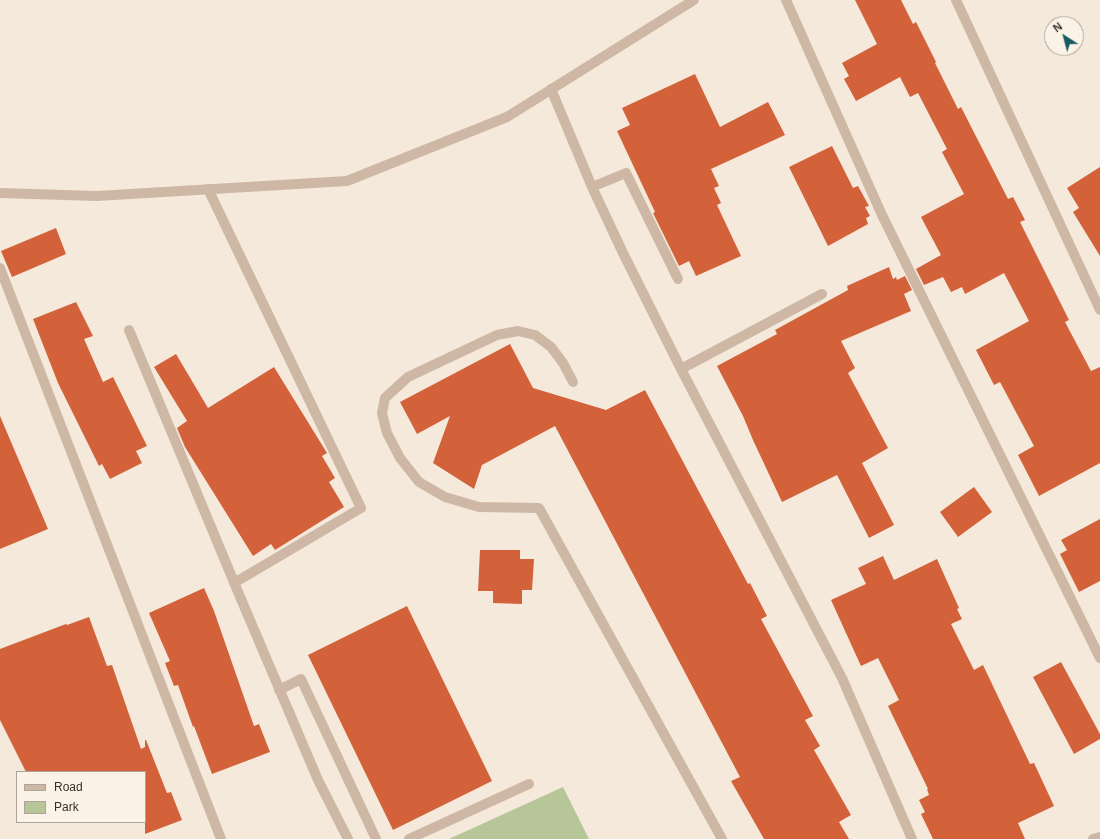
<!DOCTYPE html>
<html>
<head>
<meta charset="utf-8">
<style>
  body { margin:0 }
  #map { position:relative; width:1100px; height:839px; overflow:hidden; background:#f5e9db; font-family:Helvetica,sans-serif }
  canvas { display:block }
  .legend { position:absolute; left:16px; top:771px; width:130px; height:52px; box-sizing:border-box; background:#fcf3e8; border:1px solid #aea49b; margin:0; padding:5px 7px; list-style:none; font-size:12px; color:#392d27 }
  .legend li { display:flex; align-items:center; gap:8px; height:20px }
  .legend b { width:20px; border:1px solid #aea49b }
  .north { position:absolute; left:1044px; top:16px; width:40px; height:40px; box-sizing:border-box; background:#fcf3e8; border:1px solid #aea49b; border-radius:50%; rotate:324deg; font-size:11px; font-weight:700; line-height:16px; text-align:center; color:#392d27 }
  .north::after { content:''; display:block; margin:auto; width:14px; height:18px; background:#185a60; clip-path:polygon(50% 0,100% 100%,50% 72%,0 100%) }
</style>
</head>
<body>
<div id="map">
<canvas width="1100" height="839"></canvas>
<ul class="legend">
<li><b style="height:5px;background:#ceb8a5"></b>Road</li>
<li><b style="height:11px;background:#b6c699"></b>Park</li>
</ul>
<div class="north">N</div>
</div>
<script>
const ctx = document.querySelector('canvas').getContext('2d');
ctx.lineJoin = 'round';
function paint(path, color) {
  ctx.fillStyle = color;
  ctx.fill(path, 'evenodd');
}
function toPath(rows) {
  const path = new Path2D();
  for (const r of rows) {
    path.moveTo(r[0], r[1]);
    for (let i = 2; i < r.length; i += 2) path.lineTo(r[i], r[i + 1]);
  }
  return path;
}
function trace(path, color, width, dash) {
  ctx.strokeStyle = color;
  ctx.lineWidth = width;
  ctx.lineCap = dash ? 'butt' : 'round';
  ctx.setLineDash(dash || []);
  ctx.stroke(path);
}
paint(toPath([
  [563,787,589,839,449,839]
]), '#b6c699');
paint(toPath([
  [855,0,901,0,913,24,916,22,936,62,935,63,958,109,961,107,1008,199,1013,197,1025,220,1020,222,1069,320,1065,322,1091,371,1100,367,1100,463,1039,496,1018,455,1034,446,1000,382,994,385,976,350,1029,321,1004,273,965,294,962,287,951,292,943,277,924,285,916,269,941,255,921,217,964,194,942,152,947,149,918,93,910,97,900,77,856,101,844,79,849,76,842,63,877,44],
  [695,74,720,127,768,102,785,135,711,169,719,186,714,188,721,203,717,205,741,256,696,276,689,261,679,266,653,213,655,212,617,131,630,125,622,108],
  [832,146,853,188,858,186,869,206,865,207,870,216,866,218,868,224,828,246,789,167],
  [1100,167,1100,256,1073,212,1079,208,1067,188],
  [56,228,66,254,12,277,1,251],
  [889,267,893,279,896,277,897,280,905,276,912,290,904,294,911,311,841,341,855,368,848,373,888,448,862,463,894,525,869,538,837,475,782,502,753,440,743,416,717,366,777,334,775,330,848,290,847,286],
  [76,302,93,336,84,339,103,382,113,377,147,446,136,451,142,463,110,479,102,464,99,466,58,383,33,319],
  [510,344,533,388,606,410,645,390,748,584,750,583,767,616,761,619,813,716,805,720,820,746,814,750,851,815,839,822,849,839,764,839,731,781,740,777,555,426,482,465,474,489,433,463,450,416,417,434,400,402],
  [176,354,208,408,274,367,327,453,322,456,335,478,329,482,344,507,275,550,271,544,253,556,185,447,177,428,187,421,154,367],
  [0,416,48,529,0,549],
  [974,487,992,512,958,537,940,512],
  [1100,519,1100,581,1079,592,1060,554,1067,550,1061,540],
  [480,550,520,550,520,559,534,559,532,590,522,590,522,604,493,603,493,591,478,591],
  [883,556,894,580,937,559,959,608,957,609,962,619,951,624,974,670,983,665,1030,764,1034,763,1054,806,1018,823,1025,839,933,839,921,814,925,812,919,800,929,795,927,789,928,789,888,706,899,700,878,658,861,666,831,600,866,584,858,568],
  [204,588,214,611,254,726,259,724,270,752,212,774,194,726,193,727,178,685,174,686,165,663,170,661,149,613],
  [407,606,492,781,393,830,308,655],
  [89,617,107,666,112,665,141,749,145,747,145,740,146,740,167,793,171,792,182,820,145,834,145,772,26,772,0,720,0,649,66,624,67,625],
  [1061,662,1100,734,1100,739,1074,754,1033,677]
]), '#d3613a');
trace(toPath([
  [551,89,592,187,623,253,681,369,842,678,912,839],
  [592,187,626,173,678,279],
  [208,189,361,508,234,583],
  [129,330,241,599],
  [681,369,822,294],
  [573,382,563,363,551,347,535,335,518,331,497,335,408,377,385,398,382,413,387,433,400,458,419,482,445,497,479,507,539,508,722,839],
  [279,690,301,679,376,839],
  [409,839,529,784],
  [1093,839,1100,837]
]), '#ceb8a5', 10);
trace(toPath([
  [786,0,882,215,1100,658],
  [956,0,1100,310],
  [0,193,97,196,347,181,507,117,694,0],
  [0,268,221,839],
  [241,599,318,780,348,839]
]), '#ceb8a5', 10);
</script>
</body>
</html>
